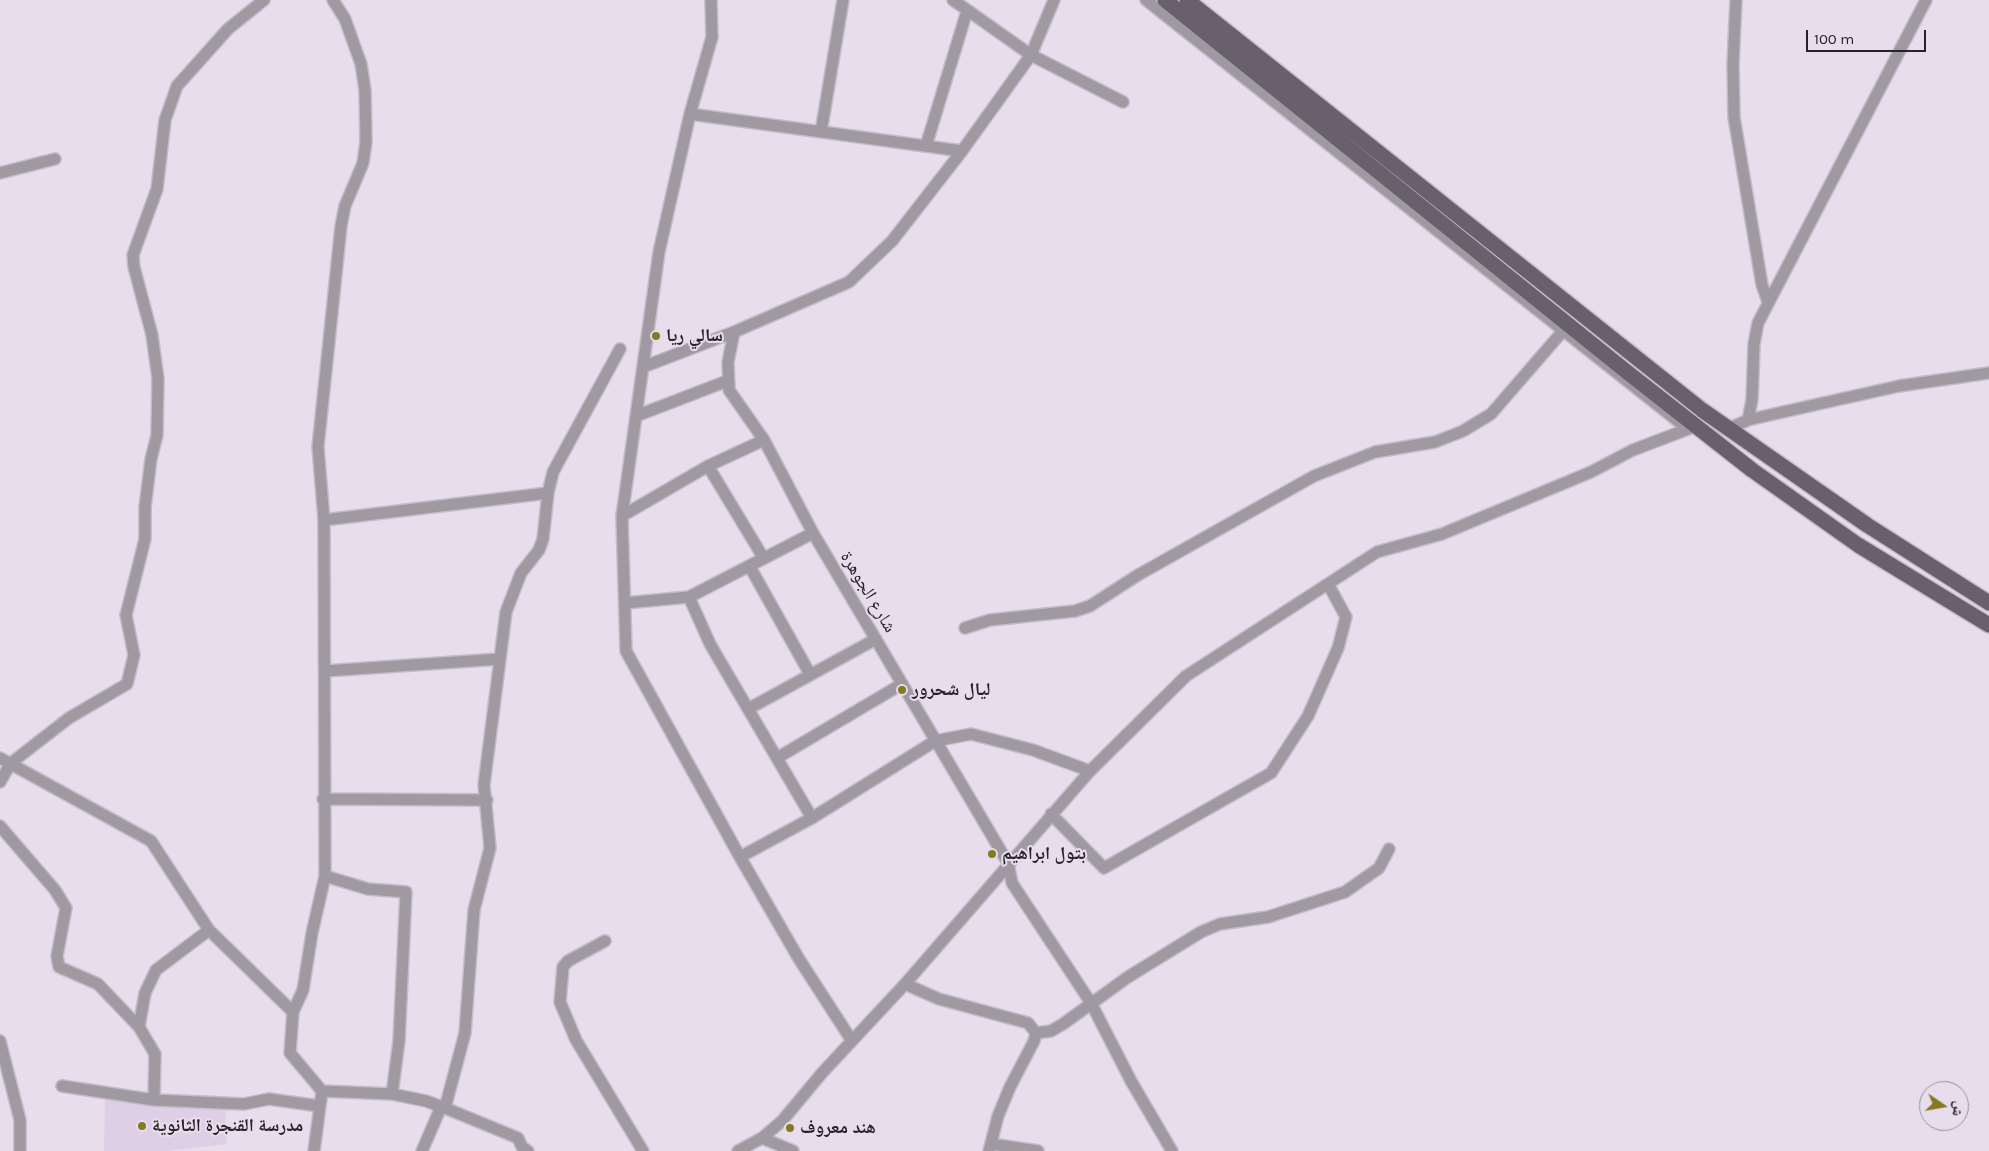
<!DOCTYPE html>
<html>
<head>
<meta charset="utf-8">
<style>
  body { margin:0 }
  #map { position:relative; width:1989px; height:1151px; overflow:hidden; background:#e8dded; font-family:Karla,"Noto Naskh Arabic",sans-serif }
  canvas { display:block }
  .north { position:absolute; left:1919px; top:1081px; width:50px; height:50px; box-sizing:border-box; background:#e8dded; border:1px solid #9b939f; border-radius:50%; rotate:102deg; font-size:14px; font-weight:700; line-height:20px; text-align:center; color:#272329 }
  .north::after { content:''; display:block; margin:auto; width:18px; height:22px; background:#837b21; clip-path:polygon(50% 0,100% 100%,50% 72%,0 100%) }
  .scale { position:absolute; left:1806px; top:30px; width:120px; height:22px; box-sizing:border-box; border:2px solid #272329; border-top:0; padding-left:6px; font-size:15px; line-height:18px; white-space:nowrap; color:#272329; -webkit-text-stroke:4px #e8dded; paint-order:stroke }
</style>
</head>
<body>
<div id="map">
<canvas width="1989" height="1151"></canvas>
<div class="north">ش</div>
<div class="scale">100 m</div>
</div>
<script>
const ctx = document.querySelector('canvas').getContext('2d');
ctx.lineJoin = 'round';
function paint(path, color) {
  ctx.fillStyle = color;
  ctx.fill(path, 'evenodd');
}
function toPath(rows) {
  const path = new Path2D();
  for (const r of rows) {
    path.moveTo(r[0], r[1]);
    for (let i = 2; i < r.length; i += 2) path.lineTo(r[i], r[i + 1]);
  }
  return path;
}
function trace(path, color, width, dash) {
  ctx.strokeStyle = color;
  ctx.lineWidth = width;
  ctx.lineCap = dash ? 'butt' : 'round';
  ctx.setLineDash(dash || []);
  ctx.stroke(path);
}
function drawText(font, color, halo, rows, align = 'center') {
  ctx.font = font + ' Karla,"Noto Naskh Arabic",sans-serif';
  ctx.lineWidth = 4;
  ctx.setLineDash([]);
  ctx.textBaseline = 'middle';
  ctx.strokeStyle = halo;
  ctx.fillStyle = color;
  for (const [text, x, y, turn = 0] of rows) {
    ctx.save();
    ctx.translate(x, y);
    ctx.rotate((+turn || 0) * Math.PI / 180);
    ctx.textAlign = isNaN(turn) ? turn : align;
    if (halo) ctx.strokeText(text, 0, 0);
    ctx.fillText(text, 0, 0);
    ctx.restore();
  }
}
paint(toPath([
  [105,1095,225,1108,227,1144,166,1151,104,1151]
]), '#decfe6');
const minor = toPath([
  [711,0,712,37,690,114,659,252,622,516,626,651,740,857,799,959,852,1041],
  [953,0,1031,55,1123,102],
  [1146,0,1684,426],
  [1736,0,1733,65,1734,117,1762,285,1768,302],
  [690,114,962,151],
  [821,132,843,0],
  [926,146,967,11],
  [0,173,55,159],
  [734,332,728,362,729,390,764,440,813,533,1008,863,1012,883,1091,1003,1131,1081,1172,1151],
  [643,367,734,332,849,282,892,241,962,151,1031,55,1054,0],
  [636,416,727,381],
  [1748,420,1752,400,1754,344,1758,323,1926,0],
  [1728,429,1748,420,1774,414,1899,386,1989,373],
  [708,466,763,557],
  [622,516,708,466,764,440],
  [324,520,548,493],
  [750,567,810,674],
  [689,597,710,644,812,818],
  [625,603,689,597,813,533],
  [965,628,990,620,1075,611,1090,606,1138,575,1314,476,1375,452,1435,442,1463,431,1491,414,1562,332],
  [325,671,500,659],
  [748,709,876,639],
  [0,758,151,841,209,930,293,1012,290,1053,322,1091,314,1151],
  [777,758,902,684],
  [0,782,11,763,69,718,127,684,134,655,126,615,145,539,145,507,151,459,157,435,158,379,152,335,134,267,133,255,157,189,165,120,177,86,228,29,264,0],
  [323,799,487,800],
  [1051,814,1104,868,1271,773,1308,716,1338,648,1346,617,1328,584],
  [0,826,55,890,66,908,57,956,59,967,98,984,139,1027],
  [740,857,812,818,935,741,971,734,1033,750,1090,771],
  [325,876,368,889,406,892,399,1041,392,1094],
  [209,930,156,970,145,993,139,1027,155,1054,154,1100,244,1104,269,1099,319,1106],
  [605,941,568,961,563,967,560,1002,576,1040,643,1151],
  [905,984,939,999,1028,1023,1036,1033,1034,1041,1010,1087,998,1116,989,1151],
  [293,1012,303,990,312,933,325,876,324,520,318,447,341,226,345,206,363,163,366,142,365,90,361,64,345,19,333,0],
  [1036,1033,1051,1031,1063,1024,1128,977,1201,932,1220,924,1268,917,1345,892,1379,868,1389,849],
  [0,1041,20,1120,20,1151],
  [62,1086,154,1100],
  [322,1091,392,1094,426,1101,445,1108],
  [762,1138,793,1151],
  [991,1144,1038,1151],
  [422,1151,441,1107],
  [528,1151,522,1147,518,1138,445,1108,465,1033,474,910,490,848,484,785,506,612,521,573,539,550,543,539,548,493,553,472,620,349],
  [738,1151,762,1138,782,1121,822,1073,905,984,1090,771,1186,676,1377,552,1442,534,1591,472,1633,450,1696,426]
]);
const major = toPath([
  [1165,0,1627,372,1752,470,1858,545,1989,625],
  [1187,0,1702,410,1867,525,1989,603]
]);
trace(minor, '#c5bcca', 14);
trace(major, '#c5bcca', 18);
trace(minor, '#9f9aa1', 11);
trace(major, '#68606c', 15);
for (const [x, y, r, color] of [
  [656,336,5,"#837b21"],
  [902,690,5,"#837b21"],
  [992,854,5,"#837b21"],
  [142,1126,5,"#837b21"],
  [790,1128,5,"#837b21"]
]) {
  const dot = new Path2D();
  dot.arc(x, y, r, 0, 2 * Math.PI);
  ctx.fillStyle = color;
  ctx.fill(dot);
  trace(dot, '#e8dded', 2);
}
drawText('bold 18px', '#272329', '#e8dded', [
  ["سالي ريا",666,336],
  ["ليال شحرور",912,690],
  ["بتول ابراهيم",1002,854],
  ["مدرسة القنجرة الثانوية",152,1126],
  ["هند معروف",800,1128]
], 'left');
drawText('18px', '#272329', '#e8dded', [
  ["شارع الجوهرة",868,592,59]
]);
</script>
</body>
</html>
